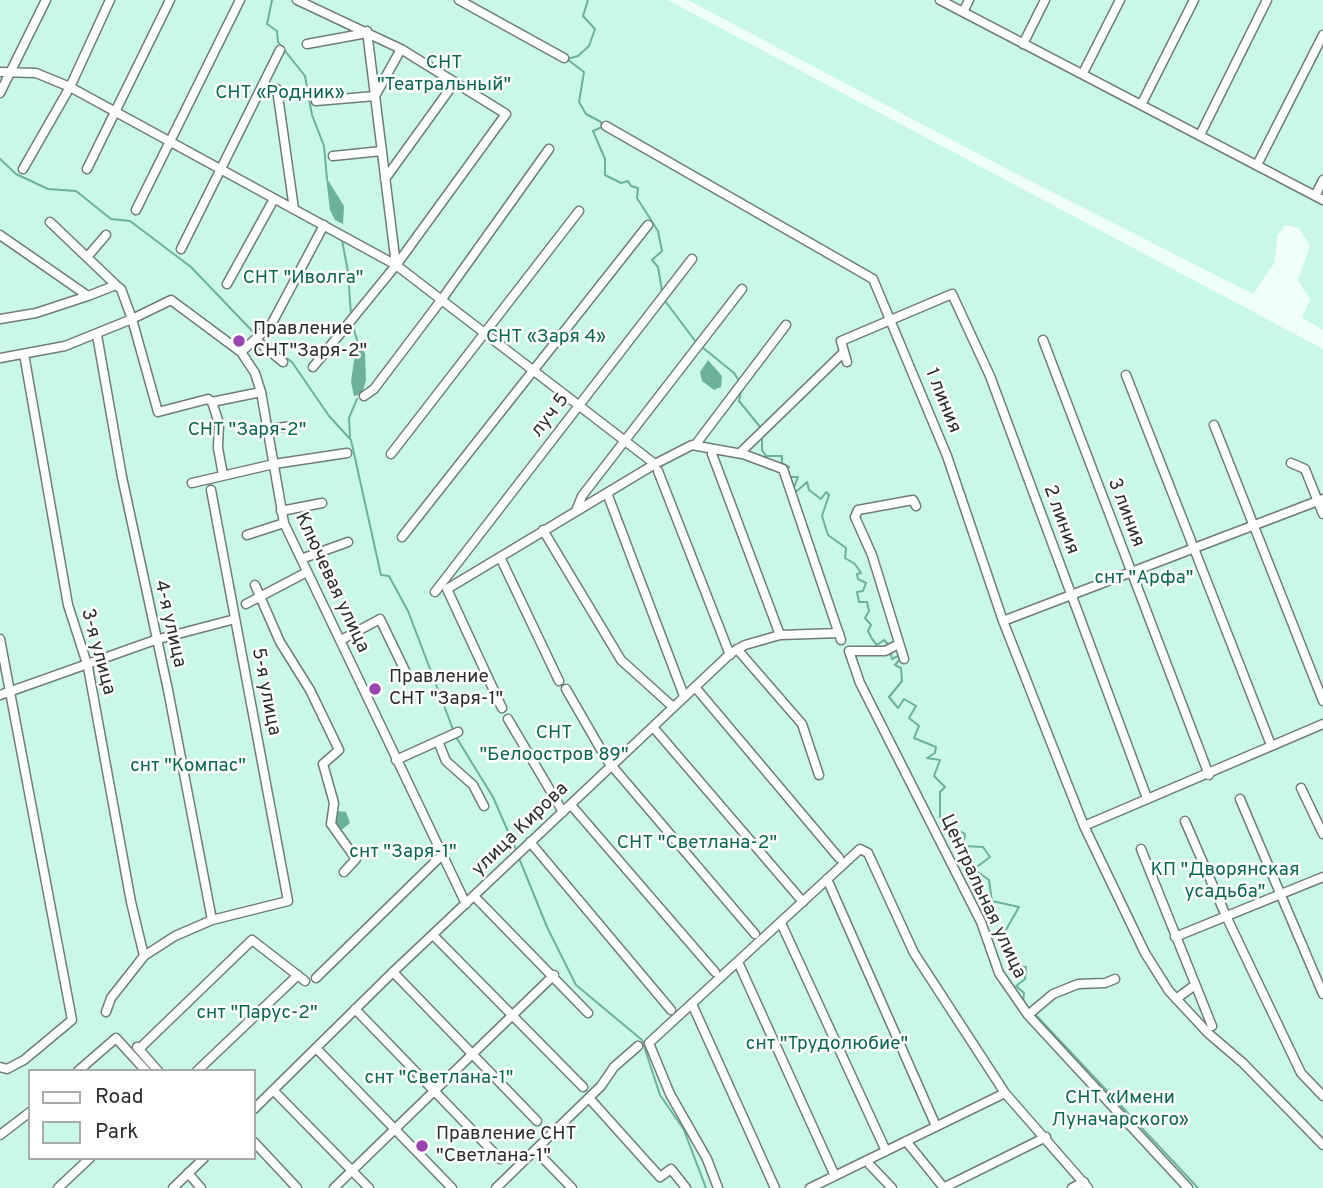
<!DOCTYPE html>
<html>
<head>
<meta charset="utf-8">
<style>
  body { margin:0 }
  #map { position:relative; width:1323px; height:1188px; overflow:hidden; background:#f1fff9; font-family:Overpass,sans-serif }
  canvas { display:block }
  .legend { position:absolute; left:28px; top:1069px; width:228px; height:91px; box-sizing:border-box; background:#fff; border:2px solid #a9abab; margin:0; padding:9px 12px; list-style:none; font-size:21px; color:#292e2c }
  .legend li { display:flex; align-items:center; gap:14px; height:35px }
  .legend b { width:35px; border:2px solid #a9abab }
</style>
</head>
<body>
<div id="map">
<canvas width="1323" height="1188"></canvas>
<ul class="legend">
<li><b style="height:9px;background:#fff"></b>Road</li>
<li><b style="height:19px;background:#caf8e7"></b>Park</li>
</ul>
</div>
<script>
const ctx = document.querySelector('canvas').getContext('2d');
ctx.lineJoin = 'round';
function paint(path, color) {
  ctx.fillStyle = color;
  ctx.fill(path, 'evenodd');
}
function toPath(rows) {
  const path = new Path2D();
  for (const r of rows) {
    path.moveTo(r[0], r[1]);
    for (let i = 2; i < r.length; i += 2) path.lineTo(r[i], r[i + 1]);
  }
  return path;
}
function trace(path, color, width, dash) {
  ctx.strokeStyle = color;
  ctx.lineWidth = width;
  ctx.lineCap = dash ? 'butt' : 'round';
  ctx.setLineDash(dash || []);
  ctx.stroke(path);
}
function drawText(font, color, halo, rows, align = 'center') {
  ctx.font = font + ' Overpass,sans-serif';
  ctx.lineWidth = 5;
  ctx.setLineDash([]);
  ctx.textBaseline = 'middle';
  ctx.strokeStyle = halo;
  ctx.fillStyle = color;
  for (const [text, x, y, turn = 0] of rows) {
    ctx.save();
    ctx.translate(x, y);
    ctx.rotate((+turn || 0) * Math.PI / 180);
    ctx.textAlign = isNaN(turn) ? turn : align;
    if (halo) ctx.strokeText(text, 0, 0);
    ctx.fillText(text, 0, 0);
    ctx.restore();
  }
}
paint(toPath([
  [0,0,668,0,1323,349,1323,1188,0,1188],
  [30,1071,254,1071,254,1158,30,1158],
  [688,0,1323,0,1323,330,1302,318,1310,299,1298,280,1310,246,1299,228,1285,225,1277,236,1275,262,1253,294,1001,166]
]), '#caf8e7');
paint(toPath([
  [326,177,344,206,343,224,335,220,330,210],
  [357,339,365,353,366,380,362,394,354,396,351,382],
  [708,360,722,376,721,387,714,390,702,381,700,372],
  [337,811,346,812,350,823,339,832,335,825]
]), '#6cb199');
trace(toPath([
  [272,0,267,24,277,31,278,42,305,76,312,115,324,146,327,179],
  [588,0,583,16,595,29,589,46,578,56,567,59,584,72,579,102,586,114,601,122,602,127,593,131,605,159,605,175,621,183,628,181,631,186,638,188,637,198,658,231,662,251,652,260,658,267,662,291],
  [0,159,16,174,48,189,76,191,111,219,130,221,191,267,257,336],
  [342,240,348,272,351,315],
  [665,301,696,342],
  [353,326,357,340],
  [269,346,292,362,329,416,351,440,381,575,389,576,408,611,454,732],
  [702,347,734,373,739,381],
  [741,391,739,401,761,428],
  [762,436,762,450,766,456,782,456,782,463,789,467,788,469],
  [350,438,349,418,357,399],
  [789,477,798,477,793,490,797,491,807,482,809,490,821,499,826,492,829,495,822,516,828,535,846,548,845,558,855,564,861,573,857,574,858,579,866,583,863,591,857,592,859,602,867,602,869,611,865,618,871,625,868,631,872,639,877,645,884,640,889,645],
  [890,651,892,659,898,656,900,659,895,665,901,668,902,681,889,697,898,708,904,699,916,706,909,718,919,726,914,738,936,747,935,753,927,758,940,760,934,776,945,787,940,792,940,819,965,834,963,846,983,847,990,857,974,869,989,880,992,901,1019,907,1003,935,1013,965,1026,967,1025,979,1016,986,1024,993,1023,1002],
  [456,737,493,797,517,852],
  [519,858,547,927,576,985,642,1040,660,1095,684,1130,706,1188],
  [1034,1013,1198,1188]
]), '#6cb199', 2);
const minor = toPath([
  [297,0,401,49,506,114,397,264,313,367],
  [459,0,564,58],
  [940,0,1323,200],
  [963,12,969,0],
  [367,31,396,265],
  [307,44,367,33],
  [1023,44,1045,0],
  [0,72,36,73,70,87,396,265,655,464],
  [1083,73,1120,0],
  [277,89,294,209],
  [0,93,46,0],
  [316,101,375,96,401,49],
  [1141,105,1194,0],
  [606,126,873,279,947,456,1003,621,1084,826,1145,953,1169,991,1208,1033,1243,1063,1323,1145],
  [1200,135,1267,0],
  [333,156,382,151],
  [1257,165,1323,35],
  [23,169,70,87,110,0],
  [87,169,170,0],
  [385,179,455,82],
  [1315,196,1323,180],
  [136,210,240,0],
  [50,222,116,285],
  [0,235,88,296,116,285,121,289,132,319,171,300,241,352,255,373,261,392,284,523,466,904],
  [181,249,280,50],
  [88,256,106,235],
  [227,284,274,199],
  [0,319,36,313,88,296],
  [97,335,122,477,168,690,212,920],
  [256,340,283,362],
  [1043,340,1209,775],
  [241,352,271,325,324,225],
  [24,354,68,605,88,667,131,902,144,956],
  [0,358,65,346,132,319,158,412,208,399,212,402,219,423,218,448,223,475],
  [847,362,841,341,952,294,990,376,1147,798],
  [1126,375,1271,745],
  [364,396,374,389,442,299,549,149],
  [212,402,261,392],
  [1214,425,1323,701],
  [268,429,293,426],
  [696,444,786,325],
  [740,453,844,352],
  [391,454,579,211],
  [712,454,780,635],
  [743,454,783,469,841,640],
  [1291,463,1305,469,1323,514],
  [658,471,730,655],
  [192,483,274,464,347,453],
  [607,493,684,696],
  [281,511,322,503],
  [576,511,582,496,742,289],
  [543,530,621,660,673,707],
  [247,535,284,523],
  [402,537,648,225],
  [500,557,559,681],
  [301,559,348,542],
  [255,585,280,642,310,690,339,750,323,764,334,803,331,824,356,859,344,872],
  [435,592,692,259],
  [246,604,307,572],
  [1003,621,1323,499],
  [0,639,72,1020,24,1060,7,1069,0,1067],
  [341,640,380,619,408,677],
  [899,644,885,651,849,651,860,683,981,922,999,973,1028,1015,1188,1188],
  [737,649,802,724,819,775],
  [904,659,872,555,855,517,858,510,913,500,916,506],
  [695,687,839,858],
  [566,689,607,760,755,934],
  [0,695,155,640,235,619],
  [502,708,447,589,655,464,692,445,742,454],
  [508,719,563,812],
  [653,727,803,902],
  [438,741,446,761,473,785,484,806],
  [396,760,458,732],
  [1301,788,1323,834],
  [1240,799,1323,994],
  [571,805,715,972],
  [1185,821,1226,916,1301,1073,1323,1096],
  [1084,826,1323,724],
  [530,842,671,1010],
  [1141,849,1212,1026],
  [827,879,936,1126],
  [475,897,588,1013],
  [781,923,886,1151],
  [433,935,583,1087],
  [1175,937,1323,877],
  [738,962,835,1176],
  [393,972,537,1121],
  [316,978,441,856],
  [1176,999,1195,985],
  [692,1004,775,1188],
  [355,1009,500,1159],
  [106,1012,111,998,144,956,175,936,212,920,288,901,211,490],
  [1028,1015,1053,994,1078,984,1105,983,1115,979],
  [137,1047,158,1071],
  [316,1048,452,1188],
  [139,1049,252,940,305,981],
  [78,1071,116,1038,146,1071],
  [197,1071,298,975],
  [273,1090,369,1188],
  [589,1098,660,1177,671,1169,686,1188],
  [254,1109,393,972,731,653,745,645,780,635,839,633],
  [0,1135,30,1112],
  [906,1141,944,1188],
  [254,1142,297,1188],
  [536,1151,572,1188],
  [870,1165,892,1188],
  [188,1173,201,1188],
  [58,1188,90,1158],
  [173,1188,204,1158],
  [334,1188,554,975],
  [496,1188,601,1086,614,1067,638,1046],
  [718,1188,707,1159,670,1094,649,1043,860,849,868,853,914,953,1005,1093,1088,1188],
  [810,1188,1005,1093],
  [943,1188,1046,1137],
  [1072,1188,1084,1182]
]);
trace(minor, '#707c77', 11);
trace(minor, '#fff', 8);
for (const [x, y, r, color] of [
  [239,341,7,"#9b43ae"],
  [375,689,7,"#9b43ae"],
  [422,1146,7,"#9b43ae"]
]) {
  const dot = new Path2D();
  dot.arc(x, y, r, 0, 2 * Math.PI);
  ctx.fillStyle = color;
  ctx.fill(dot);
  trace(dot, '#fff', 2.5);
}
drawText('19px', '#0c6751', '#fff', [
  ["СНТ",444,64],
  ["\"Театральный\"",444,86],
  ["СНТ «Родник»",280,94],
  ["СНТ \"Иволга\"",303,279],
  ["СНТ «Заря 4»",546,338],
  ["СНТ \"Заря-2\"",247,431],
  ["снт \"Арфа\"",1144,579],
  ["СНТ",554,734],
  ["\"Белоостров 89\"",554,756],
  ["снт \"Компас\"",188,767],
  ["СНТ \"Светлана-2\"",697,844],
  ["снт \"Заря-1\"",403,853],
  ["КП \"Дворянская",1225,871],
  ["усадьба\"",1225,893],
  ["снт \"Парус-2\"",257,1014],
  ["снт \"Трудолюбие\"",827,1045],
  ["снт \"Светлана-1\"",439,1079],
  ["СНТ «Имени",1120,1099],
  ["Луначарского»",1120,1121]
]);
drawText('19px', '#292e2c', '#fff', [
  ["Правление",253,330],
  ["СНТ\"Заря-2\"",253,352],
  ["Правление",389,678],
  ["СНТ \"Заря-1\"",389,700],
  ["Правление СНТ",436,1135],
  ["\"Светлана-1\"",436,1157]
], 'left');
drawText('19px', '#292e2c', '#fff', [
  ["1 линия",942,401,68],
  ["луч 5",551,416,-52],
  ["3 линия",1125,513,69],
  ["2 линия",1060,520,70],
  ["Ключевая улица",331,583,65],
  ["4-я улица",169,624,77],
  ["3-я улица",97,652,75],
  ["5-я улица",265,692,79],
  ["улица Кирова",521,830,-44],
  ["Центральная улица",982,897,65]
]);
</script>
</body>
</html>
